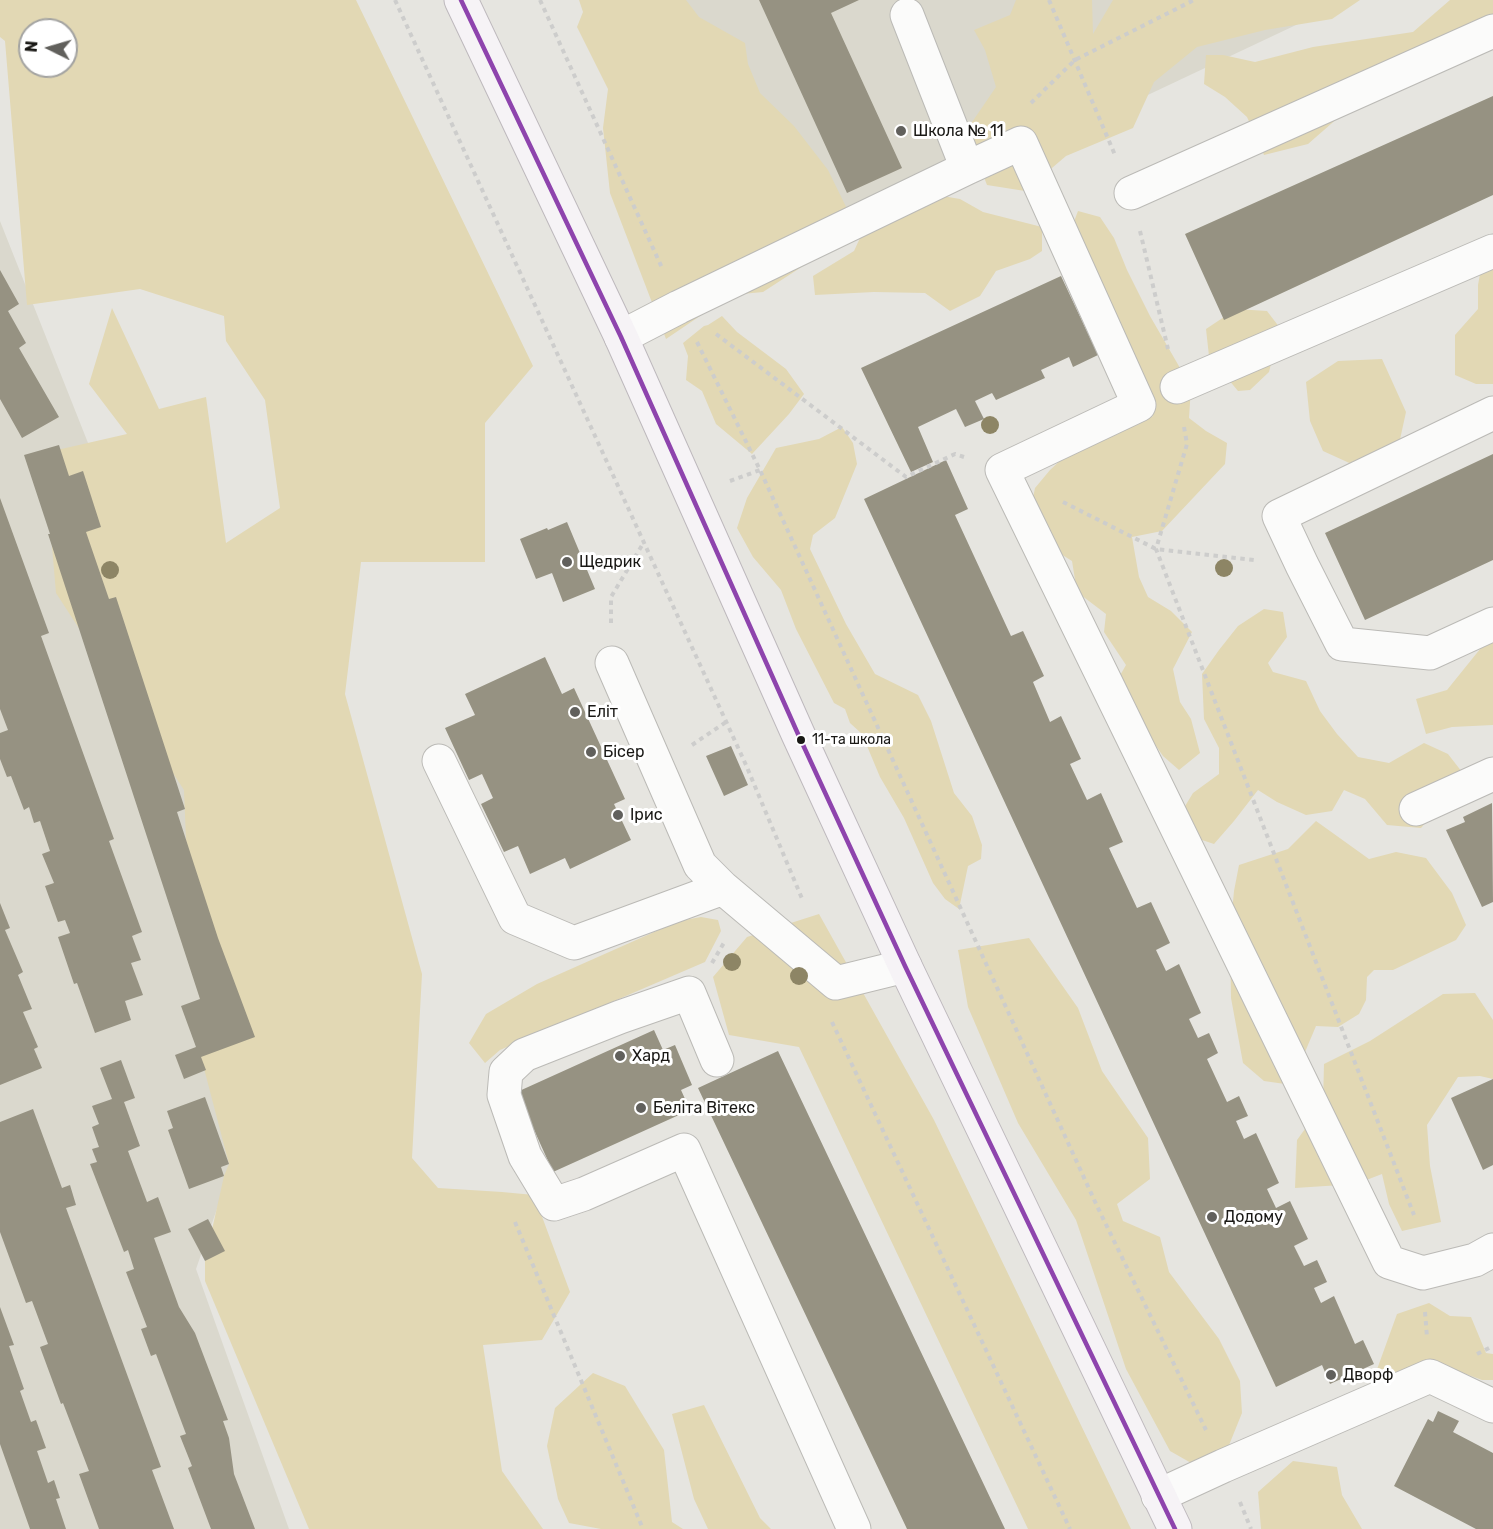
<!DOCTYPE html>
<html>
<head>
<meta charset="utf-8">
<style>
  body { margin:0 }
  #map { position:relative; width:1493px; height:1529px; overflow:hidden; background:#e6e5e0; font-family:Rubik,sans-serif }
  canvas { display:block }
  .north { position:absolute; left:18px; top:18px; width:60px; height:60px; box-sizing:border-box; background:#fff; border:2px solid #a3a3a1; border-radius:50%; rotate:275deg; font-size:16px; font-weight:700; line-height:24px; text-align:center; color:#191815 }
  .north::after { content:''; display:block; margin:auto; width:21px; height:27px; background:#61605c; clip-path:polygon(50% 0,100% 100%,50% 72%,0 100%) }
</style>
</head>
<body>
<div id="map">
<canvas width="1493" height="1529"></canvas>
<div class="north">N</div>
</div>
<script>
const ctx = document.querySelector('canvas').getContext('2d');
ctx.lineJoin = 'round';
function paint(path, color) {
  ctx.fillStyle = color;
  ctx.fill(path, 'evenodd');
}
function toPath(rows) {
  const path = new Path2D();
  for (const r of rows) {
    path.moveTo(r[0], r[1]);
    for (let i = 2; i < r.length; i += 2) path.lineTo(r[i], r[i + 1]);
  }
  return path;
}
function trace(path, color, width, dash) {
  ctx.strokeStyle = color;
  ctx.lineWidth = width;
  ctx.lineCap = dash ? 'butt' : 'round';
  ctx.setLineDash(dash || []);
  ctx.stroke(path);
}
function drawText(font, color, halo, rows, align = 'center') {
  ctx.font = font + ' Rubik,sans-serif';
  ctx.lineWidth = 6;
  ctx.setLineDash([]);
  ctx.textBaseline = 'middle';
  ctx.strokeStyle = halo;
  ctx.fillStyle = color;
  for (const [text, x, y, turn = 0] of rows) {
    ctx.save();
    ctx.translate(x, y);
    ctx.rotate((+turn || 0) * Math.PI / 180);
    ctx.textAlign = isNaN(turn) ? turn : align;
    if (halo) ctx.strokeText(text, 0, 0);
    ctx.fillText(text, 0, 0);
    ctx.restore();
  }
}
paint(toPath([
  [669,0,1349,0,794,262],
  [0,221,92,453,278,1034,196,1269,289,1529,0,1529]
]), '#dad8cd');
paint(toPath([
  [0,0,356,0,533,366,485,423,485,562,361,562,345,694,422,974,412,1158,438,1188,502,1192,534,1195,570,1292,542,1340,483,1345,502,1471,543,1529,309,1529,205,1281,205,1261,224,1176,229,1164,201,1057,200,999,186,839,184,790,56,593,44,453,127,434,89,384,112,308,159,409,206,397,226,543,280,508,265,400,226,341,224,316,140,289,27,305,5,41,0,37],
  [30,30,66,30,66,66,30,66],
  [579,0,686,0,699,17,745,43,748,64,760,93,794,126,828,170,852,219,823,253,763,292,731,295,666,339,610,193,603,128,608,89,577,27,583,12],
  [1016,0,1092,0,1093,34,1113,0,1360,0,1332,19,1265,30,1197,47,1154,82,1133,128,1066,156,1025,191,987,185,966,131,996,87,985,50,974,30,1010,15],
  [1450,0,1493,0,1493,23,1347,110,1308,144,1264,155,1247,117,1225,97,1204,84,1206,55,1223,55,1255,62,1313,47,1413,32],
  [925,193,960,199,983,212,1042,227,1042,251,1030,259,996,271,980,296,950,311,925,293,874,292,815,295,813,276,854,251,871,214],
  [1078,211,1100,217,1114,238,1127,270,1150,316,1191,387,1189,418,1206,431,1227,443,1225,464,1162,531,1132,537,1139,577,1148,597,1171,611,1192,632,1173,669,1180,702,1191,719,1200,753,1179,770,1163,756,1114,686,1126,665,1104,632,1106,614,1077,592,1072,561,1048,546,1027,527,1035,488,1050,470,1076,446,1118,422,1137,425,1153,416,1142,379,1070,232],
  [1493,262,1493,384,1476,384,1455,375,1455,335,1478,309,1478,285,1482,263],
  [1236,309,1267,311,1280,328,1269,372,1250,390,1238,391,1209,356,1206,329],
  [722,316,737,332,786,369,804,394,789,414,752,454,716,424,702,391,686,380,688,356,683,343,704,326,708,325],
  [1382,359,1406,412,1399,444,1356,466,1323,451,1310,421,1306,382,1338,361],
  [842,427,853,443,857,464,835,518,813,535,810,549,846,624,875,674,918,695,931,721,954,793,972,816,982,845,981,859,968,866,959,909,945,899,933,883,904,818,880,777,862,734,850,723,845,709,834,703,796,629,781,590,753,557,737,528,747,498,776,448,819,439],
  [1264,609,1283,612,1287,637,1268,663,1273,672,1306,681,1320,711,1337,734,1358,757,1389,763,1424,743,1448,754,1462,772,1444,801,1421,828,1387,825,1365,799,1344,790,1332,811,1306,815,1277,802,1258,790,1234,821,1214,844,1193,837,1179,816,1193,793,1219,774,1219,748,1204,719,1202,674,1219,650,1238,626],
  [1493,633,1493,725,1452,727,1426,734,1416,699,1447,690],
  [1316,821,1369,859,1396,852,1426,858,1452,893,1466,925,1456,940,1393,970,1374,970,1367,977,1366,1000,1359,1014,1338,1027,1316,1026,1305,1052,1285,1084,1264,1081,1243,1063,1231,998,1230,934,1234,891,1239,865,1288,849],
  [819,914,934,1120,1131,1529,1028,1529,799,1047,729,1035,713,977,747,937],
  [701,917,718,920,721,931,705,962,500,1050,485,1063,469,1043,486,1014,537,984,679,921],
  [1029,938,1078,1008,1102,1071,1148,1138,1150,1179,1117,1204,1123,1221,1160,1237,1169,1272,1219,1339,1240,1381,1242,1413,1223,1460,1200,1468,1170,1451,1126,1369,1076,1220,1018,1123,968,1007,958,950],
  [1475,993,1493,1020,1493,1079,1480,1076,1458,1077,1427,1125,1430,1166,1441,1222,1402,1231,1389,1204,1382,1174,1356,1184,1295,1188,1297,1140,1323,1104,1324,1064,1370,1041,1443,994],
  [1429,1303,1450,1316,1471,1317,1486,1353,1493,1354,1493,1380,1482,1380,1463,1373,1439,1388,1371,1386,1397,1314],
  [593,1373,625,1386,664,1450,672,1522,683,1529,601,1529,569,1523,558,1499,547,1446,555,1408],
  [704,1405,760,1518,771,1529,708,1529,694,1499,672,1414],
  [1293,1461,1337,1467,1342,1495,1362,1529,1261,1529,1258,1492]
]), '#e2d8b4');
paint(toPath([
  [759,0,859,0,831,13,902,168,847,193],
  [1493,96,1493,195,1224,320,1185,234],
  [0,270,19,304,8,311,26,343,19,348,59,417,22,438,0,399],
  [1061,276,1098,355,1073,367,1069,357,1041,370,1045,378,996,400,992,393,975,401,984,419,965,427,956,409,918,427,933,462,911,472,861,368],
  [59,445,69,476,83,471,101,527,86,532,109,599,116,597,185,809,177,812,218,938,255,1037,201,1057,206,1070,184,1079,175,1055,196,1047,181,1006,200,999,48,534,50,534,24,455],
  [1493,454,1493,560,1365,620,1325,533],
  [946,460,968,509,955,515,1011,636,1023,631,1044,676,1033,682,1050,722,1061,716,1081,759,1070,764,1087,800,1101,793,1123,842,1109,848,1137,908,1151,902,1170,943,1156,950,1166,971,1179,964,1201,1013,1189,1019,1198,1038,1209,1033,1218,1053,1207,1059,1227,1102,1239,1096,1248,1116,1236,1121,1244,1139,1256,1133,1279,1183,1267,1189,1276,1208,1290,1201,1308,1239,1294,1246,1304,1266,1317,1260,1327,1282,1314,1288,1321,1303,1334,1296,1355,1344,1363,1340,1374,1364,1330,1384,1322,1365,1276,1387,864,499],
  [0,498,49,633,41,636,114,839,109,841,142,932,132,936,141,960,131,963,143,995,125,1001,131,1020,95,1033,77,983,74,984,58,937,70,933,65,920,58,922,45,886,54,883,42,854,50,851,40,821,34,823,29,807,24,810,11,776,7,777,0,759,0,733,8,730,0,709],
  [567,522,595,589,563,602,552,573,536,579,520,539,547,528,548,530],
  [545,657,562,694,574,688,625,799,614,804,631,840,570,869,565,858,530,874,518,846,504,852,481,804,493,798,482,774,469,780,445,728,475,715,465,694],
  [731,746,748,785,724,796,706,756],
  [1492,803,1493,902,1482,907,1446,830,1465,822,1463,817],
  [0,903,10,928,5,930,23,972,18,975,32,1009,23,1012,38,1047,34,1049,42,1068,0,1085],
  [654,1030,663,1050,675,1045,692,1085,681,1090,690,1110,553,1172,517,1092],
  [778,1051,1005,1529,907,1529,799,1301,698,1088],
  [121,1060,135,1098,124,1102,140,1146,128,1151,147,1202,158,1197,171,1232,154,1238,179,1307,195,1333,228,1420,223,1421,229,1438,234,1474,255,1529,211,1529,188,1468,192,1466,180,1436,186,1434,156,1354,151,1356,141,1329,147,1327,126,1272,134,1269,128,1250,124,1252,90,1164,97,1162,92,1149,99,1147,92,1127,99,1124,92,1106,112,1099,100,1068],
  [1493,1079,1493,1165,1483,1170,1451,1098],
  [205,1097,229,1164,221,1167,224,1176,189,1189,168,1130,173,1128,167,1111],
  [33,1109,62,1188,70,1185,76,1205,66,1208,161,1467,152,1470,174,1529,99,1529,79,1474,89,1471,63,1403,61,1404,40,1347,48,1344,32,1301,26,1303,0,1232,0,1122],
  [208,1219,225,1251,205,1261,188,1229],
  [0,1307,14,1345,9,1346,24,1389,20,1391,31,1422,36,1420,46,1448,37,1451,48,1483,54,1480,60,1498,56,1499,66,1529,30,1529,0,1444],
  [1438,1411,1459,1421,1453,1432,1493,1453,1493,1529,1476,1529,1394,1486,1428,1419,1433,1422]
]), '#969282');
const minor = toPath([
  [907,15,967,168],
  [1131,193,1493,31],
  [621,337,679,307,967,168,1021,143,1139,405,1002,470,1389,1262,1423,1273,1475,1260,1493,1250],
  [1177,387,1493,251],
  [1493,413,1279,516,1302,565,1342,644,1430,653,1493,624],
  [612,663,700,865,723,888],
  [439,761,515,918,574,943,723,888,836,983,905,966],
  [1416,809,1493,774],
  [717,1060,689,993,620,1017,524,1055,506,1072,504,1095,525,1156,554,1204,584,1194,684,1150,854,1529],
  [1158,1496,1223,1466,1430,1376,1493,1406]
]);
const major = toPath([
  [461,0,621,337,798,734,905,966,1175,1529]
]);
trace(minor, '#bbbab6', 35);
trace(major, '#beb9bd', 35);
trace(toPath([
  [395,0,746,765,803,901],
  [540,0,663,270],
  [1049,0,1115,155],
  [1031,103,1075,60,1194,0],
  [1140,231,1168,349],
  [716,334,906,477,955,454,964,457],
  [697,342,760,470,1097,1206,1206,1430],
  [1184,427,1187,444,1156,549,1414,1215],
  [730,481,760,470],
  [1063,502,1156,549,1254,560],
  [611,623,611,597,644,542],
  [692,745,726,722],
  [712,963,725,941],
  [832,1022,1070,1529],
  [515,1222,643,1529],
  [1425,1312,1427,1337],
  [1477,1354,1493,1346],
  [1240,1502,1251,1529]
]), '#cdcdcc', 4, [4.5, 4.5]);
trace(minor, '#fbfbfa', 33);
trace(major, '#f6f3f6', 33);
trace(toPath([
  [461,0,621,337,798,734,905,966,1175,1529]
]), '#8e44ad', 4.5);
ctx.fillStyle = '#8d8565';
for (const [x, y] of [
  [990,425],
  [1224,568],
  [110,570],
  [732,962],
  [799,976]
]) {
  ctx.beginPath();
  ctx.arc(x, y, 9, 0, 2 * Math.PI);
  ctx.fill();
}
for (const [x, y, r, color] of [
  [901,131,6,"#61605c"],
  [567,562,6,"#61605c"],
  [575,712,6,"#61605c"],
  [801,740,5,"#191815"],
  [591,752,6,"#61605c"],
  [618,815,6,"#61605c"],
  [620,1056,6,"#61605c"],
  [641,1108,6,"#61605c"],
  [1212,1217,6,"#61605c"],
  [1331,1375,6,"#61605c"]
]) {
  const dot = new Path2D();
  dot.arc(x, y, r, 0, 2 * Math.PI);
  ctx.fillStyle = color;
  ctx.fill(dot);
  trace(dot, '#fff', 2);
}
drawText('14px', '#191815', '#fff', [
  ["11-та школа",812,740]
], 'left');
drawText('16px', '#191815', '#fff', [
  ["Школа № 11",913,131],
  ["Щедрик",579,562],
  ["Еліт",587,712],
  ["Бісер",603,752],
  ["Ірис",630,815],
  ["Хард",632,1056],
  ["Беліта Вітекс",653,1108],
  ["Додому",1224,1217],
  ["Дворф",1343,1375]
], 'left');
</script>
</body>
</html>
